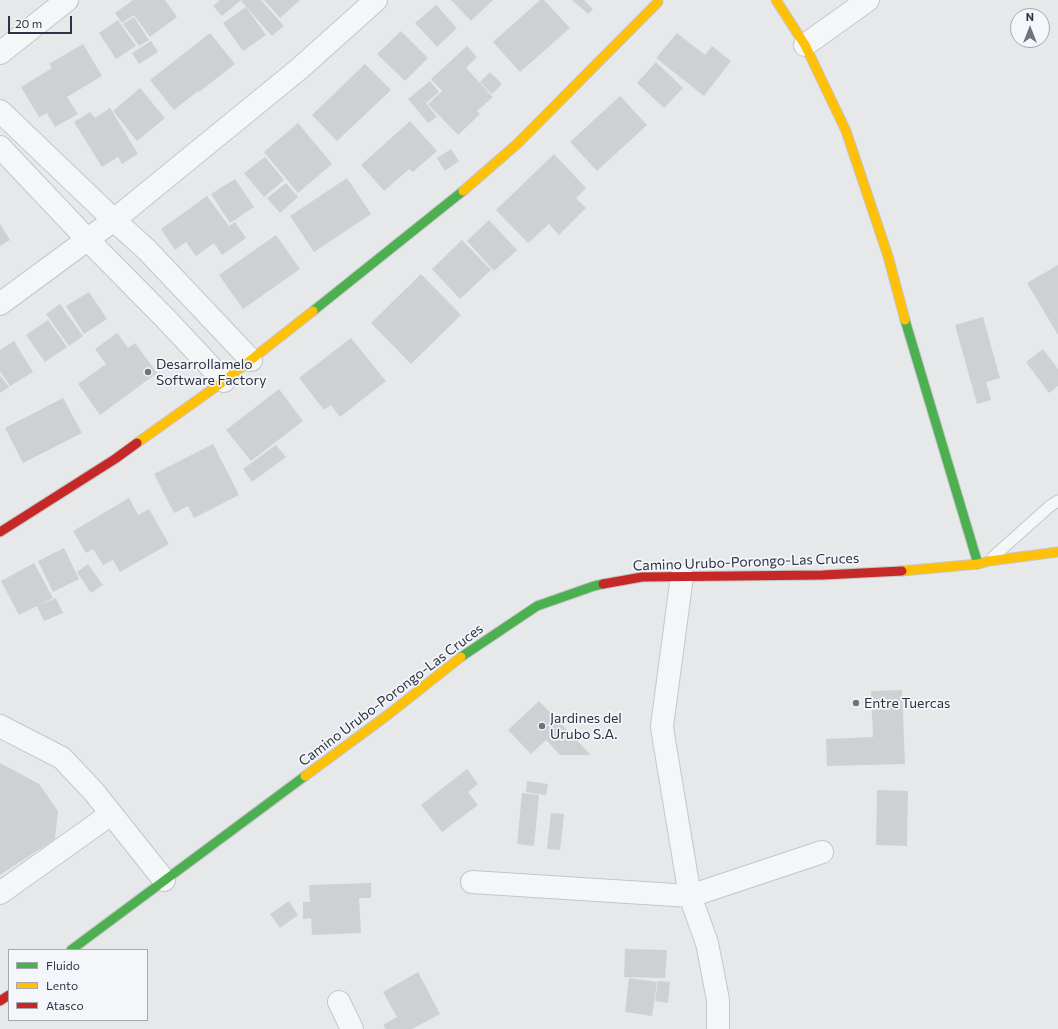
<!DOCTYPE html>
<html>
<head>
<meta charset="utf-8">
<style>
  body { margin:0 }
  #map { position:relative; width:1058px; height:1029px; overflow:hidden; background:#e6e8ea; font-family:Commissioner,sans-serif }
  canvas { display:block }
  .legend { position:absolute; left:8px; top:949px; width:140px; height:72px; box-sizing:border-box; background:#f4f6f9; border:1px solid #a4a8b1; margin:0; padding:5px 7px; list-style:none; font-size:12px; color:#2b3445 }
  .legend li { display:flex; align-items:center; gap:8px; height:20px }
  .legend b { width:20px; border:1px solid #a4a8b1 }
  .north { position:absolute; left:1010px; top:8px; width:40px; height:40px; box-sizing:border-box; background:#f4f6f9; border:1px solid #a4a8b1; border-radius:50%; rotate:0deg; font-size:11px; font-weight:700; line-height:16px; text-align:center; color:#2b3445 }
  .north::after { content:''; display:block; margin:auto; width:14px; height:18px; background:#6c737f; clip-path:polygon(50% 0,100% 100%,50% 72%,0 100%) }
  .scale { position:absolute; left:8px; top:16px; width:64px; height:18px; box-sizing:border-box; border:2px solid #2b3445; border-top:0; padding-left:5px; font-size:12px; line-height:14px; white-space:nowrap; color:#2b3445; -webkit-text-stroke:3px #f4f6f9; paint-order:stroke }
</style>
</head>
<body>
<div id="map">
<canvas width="1058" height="1029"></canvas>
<ul class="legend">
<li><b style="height:5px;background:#4caf50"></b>Fluido</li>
<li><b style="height:5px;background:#ffc107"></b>Lento</li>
<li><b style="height:5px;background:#c62828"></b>Atasco</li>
</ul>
<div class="north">N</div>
<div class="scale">20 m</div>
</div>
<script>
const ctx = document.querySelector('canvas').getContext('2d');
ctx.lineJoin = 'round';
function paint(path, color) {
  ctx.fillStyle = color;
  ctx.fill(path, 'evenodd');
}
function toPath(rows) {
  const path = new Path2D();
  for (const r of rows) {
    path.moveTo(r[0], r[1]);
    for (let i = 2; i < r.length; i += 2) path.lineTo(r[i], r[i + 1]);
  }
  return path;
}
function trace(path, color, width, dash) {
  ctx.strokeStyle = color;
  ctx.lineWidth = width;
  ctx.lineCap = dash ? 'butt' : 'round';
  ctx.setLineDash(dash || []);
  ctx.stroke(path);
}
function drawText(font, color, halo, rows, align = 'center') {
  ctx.font = font + ' Commissioner,sans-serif';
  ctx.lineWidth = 3.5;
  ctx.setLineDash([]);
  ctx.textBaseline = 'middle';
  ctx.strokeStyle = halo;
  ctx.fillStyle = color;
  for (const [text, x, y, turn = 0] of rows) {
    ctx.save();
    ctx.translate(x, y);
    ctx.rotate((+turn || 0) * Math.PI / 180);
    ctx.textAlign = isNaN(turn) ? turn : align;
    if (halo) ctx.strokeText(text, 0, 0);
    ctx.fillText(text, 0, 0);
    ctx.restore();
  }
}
paint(toPath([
  [133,0,165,0,177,17,150,37,134,15,122,23,115,13],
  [220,0,241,0,222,16,213,6],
  [243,0,261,0,284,26,272,36,241,1],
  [264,0,300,0,280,18],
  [451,0,493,0,471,21],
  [540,0,544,0,570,28,520,72,493,42],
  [572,0,584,0,593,9,588,14],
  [436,5,457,28,437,47,415,23],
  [246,7,266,35,243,51,223,23],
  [134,17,149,40,139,46,123,24],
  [118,20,136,46,116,59,99,33],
  [401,31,428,58,405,81,377,54],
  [210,33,235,64,199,92,198,91,174,110,150,80],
  [677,33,705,55,712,46,731,61,704,96,656,58],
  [151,41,158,52,139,64,132,53],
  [83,44,102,76,67,97,78,114,55,127,47,113,39,117,21,87,52,68,49,64],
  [467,46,477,57,466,68,493,97,477,111,480,114,458,135,428,104,442,91,431,79],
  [656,62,683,88,664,108,637,83],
  [365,64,391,90,337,141,312,115],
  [490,72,502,84,492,94,480,82],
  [430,81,439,92,426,103,437,117,428,123,408,99],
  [140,88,165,118,137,141,113,111],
  [620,96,647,125,597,171,570,142],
  [110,108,138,154,122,164,118,157,102,167,74,122,90,112,95,118],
  [410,121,437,151,413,172,409,169,384,191,361,165],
  [298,123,332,164,298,193,264,152],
  [451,149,459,161,445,171,437,158],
  [554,154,586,188,576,198,586,208,559,235,549,224,528,243,496,210],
  [265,157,284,180,264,197,244,173],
  [347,178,371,214,314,252,290,216],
  [235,179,254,207,230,223,211,194],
  [286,183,298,197,280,213,267,198],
  [207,196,229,226,235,222,246,238,222,255,214,243,196,256,186,242,175,250,161,229],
  [489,220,517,250,494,271,467,241],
  [0,224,10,240,0,246],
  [276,235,300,269,243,309,219,275],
  [462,240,491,270,460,299,432,269],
  [1058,265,1058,335,1027,283],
  [421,274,461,315,411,364,371,323],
  [89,292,107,319,84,334,66,306],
  [60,304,83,336,69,346,46,314],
  [983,317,1000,378,986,382,991,400,977,404,955,325],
  [48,320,67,347,45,362,26,335],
  [117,333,128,348,135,343,157,373,100,415,78,384,106,364,95,349],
  [351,338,386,381,340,417,331,405,324,410,299,378],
  [14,341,33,372,10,386,0,371,0,350],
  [1043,349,1058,369,1058,386,1049,393,1026,362],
  [0,375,9,387,0,393],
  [279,389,303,421,251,461,226,430],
  [63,398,82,433,23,463,5,428],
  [213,444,239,495,194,518,188,506,174,513,154,474],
  [276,445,286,457,252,482,243,469],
  [129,498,138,515,149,509,169,544,120,572,113,560,103,565,93,549,86,553,73,531],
  [64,548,79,579,53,592,38,561],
  [34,563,53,598,19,615,1,581],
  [88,564,103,585,91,593,77,572],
  [56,598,63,613,44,621,37,606],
  [902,690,905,764,827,766,826,739,873,737,871,691],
  [539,701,591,755,560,755,546,740,531,754,508,730],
  [0,763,39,784,58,811,55,839,0,875],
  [467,769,478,784,468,792,478,805,442,832,421,805],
  [527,781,548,784,546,795,526,792],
  [877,790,908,791,907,846,876,845],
  [522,793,539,795,534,846,517,844],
  [551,813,564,814,560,850,547,849],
  [371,883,371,898,359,898,361,933,312,935,311,918,303,919,303,902,310,902,309,885],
  [289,901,298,915,280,928,270,914],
  [625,949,667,950,665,978,624,977],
  [418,972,440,1014,412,1029,386,1029,383,1025,397,1017,383,992],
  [629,978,657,982,652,1016,625,1012],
  [658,981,670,982,668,1003,655,1001]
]), '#ced0d3');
const lane = toPath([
  [993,557,1050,506,1058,501]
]);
const street = toPath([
  [805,45,868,0],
  [0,53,67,0],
  [0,111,114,220,147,250,251,360],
  [0,147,87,239,165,318,224,381],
  [0,304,114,220,299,69,376,0],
  [682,576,662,726,663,734,690,896,707,943,718,1000,718,1029],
  [0,726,62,758,94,792,164,880],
  [472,882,690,896,822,852],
  [0,893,111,814],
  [339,1002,352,1029]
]);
const fast = toPath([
  [313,311,463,191],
  [905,320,978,564],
  [461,657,537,606,594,586,603,584],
  [71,950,305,776]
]);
const slow = toPath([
  [776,0,805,45,846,131,888,256,905,320],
  [463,191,517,144,658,2],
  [137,443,224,381,313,311],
  [902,571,978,564,989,561,1058,552],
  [305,776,389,714,461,657]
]);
const jam = toPath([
  [0,532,115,459,137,443],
  [603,584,642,577,823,575,902,571],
  [0,1001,9,995]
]);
trace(lane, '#c4c6c8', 13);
trace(street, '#c4c6c8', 24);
trace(fast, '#c4c6c8', 11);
trace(slow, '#c4c6c8', 11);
trace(jam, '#c4c6c8', 11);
trace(lane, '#f5f6f7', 11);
trace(street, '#f5f6f7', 22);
trace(fast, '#4caf50', 9);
trace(slow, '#ffc107', 9);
trace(jam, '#c62828', 9);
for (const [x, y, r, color] of [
  [148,372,4,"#6c737f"],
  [856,703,4,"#6c737f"],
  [542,726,4,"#6c737f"]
]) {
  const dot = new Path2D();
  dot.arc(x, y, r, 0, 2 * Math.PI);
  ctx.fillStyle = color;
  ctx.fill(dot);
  trace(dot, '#f4f6f9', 1.5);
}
drawText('14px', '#2b3445', '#f4f6f9', [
  ["Desarrollamelo",156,364],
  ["Software Factory",156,380],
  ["Entre Tuercas",864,703],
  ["Jardines del",550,718],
  ["Urubo S.A.",550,734]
], 'left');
drawText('14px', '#2b3445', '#f4f6f9', [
  ["Camino Urubo-Porongo-Las Cruces",746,562,-2],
  ["Camino Urubo-Porongo-Las Cruces",391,695,-37]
]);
</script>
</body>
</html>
